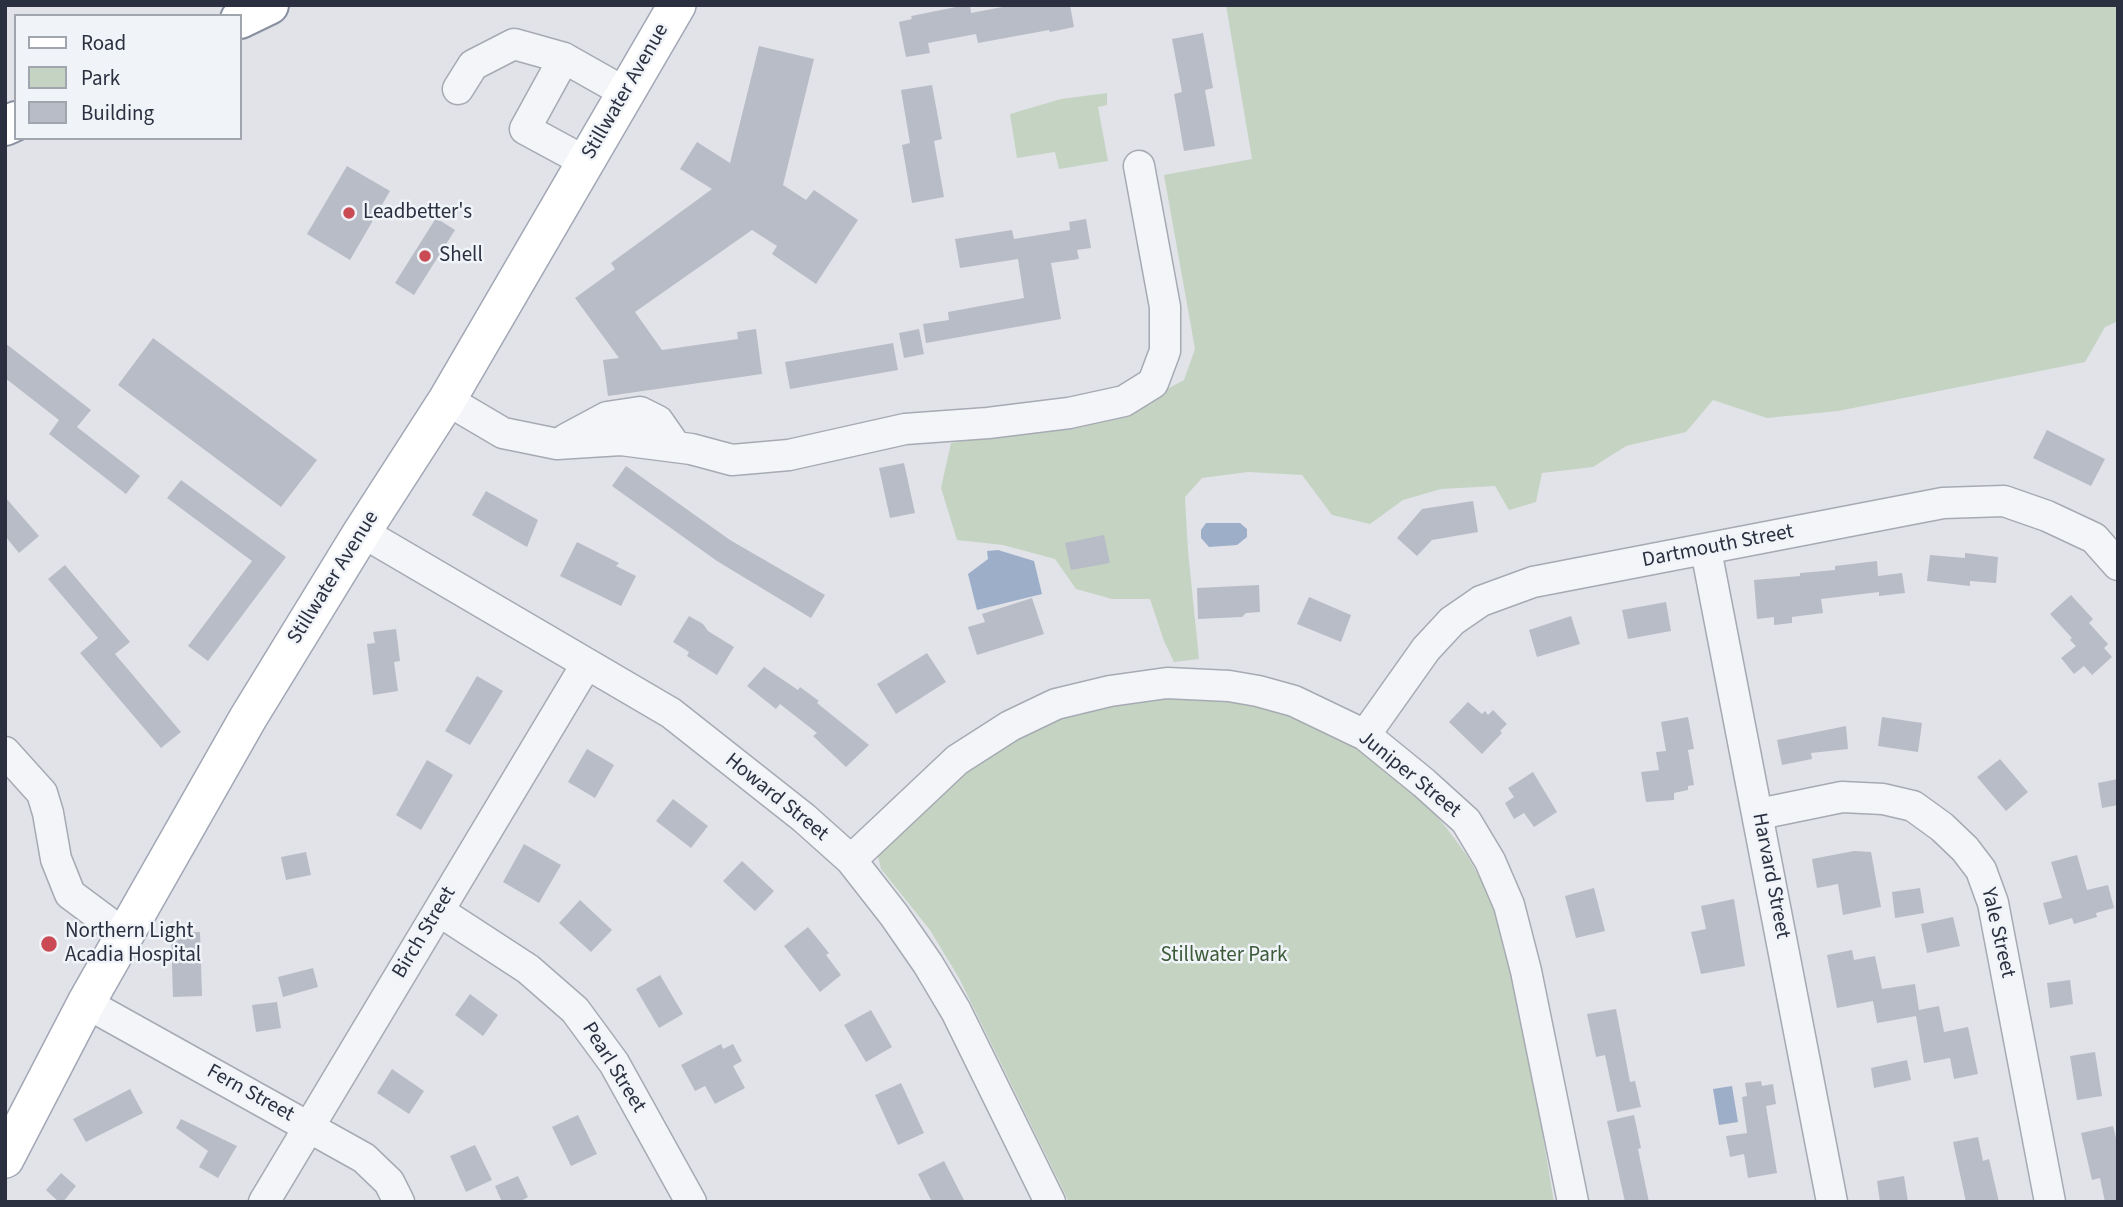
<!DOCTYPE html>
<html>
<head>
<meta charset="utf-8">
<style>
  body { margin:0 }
  #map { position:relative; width:2123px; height:1207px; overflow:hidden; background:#e1e3e9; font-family:"Source Sans 3",sans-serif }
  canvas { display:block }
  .frame { position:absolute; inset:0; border:7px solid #2a3040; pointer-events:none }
  .legend { position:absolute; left:14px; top:14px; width:228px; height:126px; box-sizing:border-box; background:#f0f3f7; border:2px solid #a1a5ae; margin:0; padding:9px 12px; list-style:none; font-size:21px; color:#2a3040 }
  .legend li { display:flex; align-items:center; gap:14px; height:35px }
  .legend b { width:35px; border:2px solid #a1a5ae }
</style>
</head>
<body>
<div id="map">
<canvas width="2123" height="1207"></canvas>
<div class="frame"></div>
<ul class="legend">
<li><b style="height:9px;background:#fff"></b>Road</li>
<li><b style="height:19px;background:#c5d3c2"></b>Park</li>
<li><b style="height:19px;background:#b8bcc6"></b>Building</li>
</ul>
</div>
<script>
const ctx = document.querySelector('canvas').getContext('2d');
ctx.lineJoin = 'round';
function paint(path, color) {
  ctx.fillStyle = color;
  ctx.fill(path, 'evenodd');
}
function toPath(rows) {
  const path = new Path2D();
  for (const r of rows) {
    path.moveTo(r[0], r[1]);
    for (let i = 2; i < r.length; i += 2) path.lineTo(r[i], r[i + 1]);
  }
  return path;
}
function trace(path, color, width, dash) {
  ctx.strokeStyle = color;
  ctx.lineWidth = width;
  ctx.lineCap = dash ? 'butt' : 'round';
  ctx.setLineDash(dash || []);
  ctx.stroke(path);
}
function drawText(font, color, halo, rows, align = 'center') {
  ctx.font = font + ' "Source Sans 3",sans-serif';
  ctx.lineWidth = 5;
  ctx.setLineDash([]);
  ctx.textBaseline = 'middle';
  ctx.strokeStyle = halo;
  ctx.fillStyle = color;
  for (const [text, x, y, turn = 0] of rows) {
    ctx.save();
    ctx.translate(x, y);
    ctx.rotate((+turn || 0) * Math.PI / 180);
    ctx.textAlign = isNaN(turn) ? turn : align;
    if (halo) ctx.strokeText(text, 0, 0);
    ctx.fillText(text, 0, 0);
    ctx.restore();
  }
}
paint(toPath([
  [1226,5,2118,5,2118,321,2105,327,2085,362,1838,411,1767,418,1713,400,1686,432,1626,446,1593,467,1542,473,1536,502,1509,510,1495,486,1441,489,1403,500,1370,524,1332,515,1302,475,1248,472,1202,478,1185,497,1188,551,1199,659,1174,662,1164,641,1150,599,1112,599,1076,589,1055,559,1003,545,957,540,941,488,951,443,1119,415,1184,380,1195,349,1164,175,1252,159],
  [1107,93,1107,105,1098,107,1108,161,1059,169,1055,152,1017,158,1010,114,1061,99],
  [1139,697,1227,698,1271,709,1311,725,1347,741,1376,760,1413,788,1445,826,1468,857,1484,885,1497,918,1527,1042,1554,1202,1069,1202,959,978,930,930,881,869,877,852,975,763,1009,740,1054,719]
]), '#c5d3c2');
paint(toPath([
  [1206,523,1240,523,1247,529,1247,537,1237,545,1209,547,1201,538,1201,530],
  [998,550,1034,561,1042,594,977,610,968,574,988,559,987,551],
  [1732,1086,1738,1122,1719,1125,1713,1089]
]), '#9daec8');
paint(toPath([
  [966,5,970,5,971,13,1013,5,1070,5,1074,27,1050,32,1049,30,978,43,976,34,928,43,930,53,906,57,899,22,912,19,911,16],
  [1203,33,1213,88,1205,90,1215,146,1184,151,1174,94,1182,92,1172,39],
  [759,46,814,59,783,185,806,200,814,190,858,220,816,284,772,254,777,246,752,230,635,312,662,350,738,339,737,332,756,329,762,374,608,396,603,360,619,358,575,298,615,269,611,263,712,189,680,169,697,142,730,163],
  [932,85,942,139,934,141,944,197,912,203,902,145,910,143,901,90],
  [347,166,390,191,350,260,307,234],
  [436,218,455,230,414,295,395,283],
  [1086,219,1091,248,1077,250,1079,259,1051,263,1061,319,926,343,923,324,949,320,948,312,1024,298,1018,259,960,268,955,239,1012,230,1014,239,1070,230,1069,222],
  [919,329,924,354,904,358,899,333],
  [153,338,317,460,281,507,118,385],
  [5,343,91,410,77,427,140,476,126,494,49,434,59,420,5,378],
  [893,343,898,370,790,389,785,362],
  [2047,430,2105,459,2091,486,2033,458],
  [904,463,915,513,890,518,879,468],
  [626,466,730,540,825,595,811,618,717,561,612,486],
  [181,480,286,557,208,661,188,646,252,561,167,498],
  [486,491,538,520,527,547,472,515],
  [5,497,39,536,19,553,5,536],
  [1473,501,1478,532,1432,540,1417,556,1397,538,1422,509],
  [1104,535,1110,563,1071,570,1065,543],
  [577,542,619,563,616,566,636,576,621,606,560,576],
  [1965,553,1998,557,1996,583,1970,581,1970,586,1927,581,1930,555,1965,558],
  [1877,561,1878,576,1902,573,1905,593,1879,596,1879,592,1821,599,1823,613,1792,617,1792,623,1774,625,1774,617,1757,619,1754,580,1800,576,1800,573,1835,570,1835,566],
  [65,565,130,642,115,654,181,732,161,748,80,653,98,638,48,579],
  [1259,585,1260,612,1246,613,1242,617,1198,619,1197,588],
  [2071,595,2093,619,2089,623,2108,644,2104,648,2112,657,2092,675,2084,666,2074,674,2061,658,2076,646,2070,640,2072,638,2050,614],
  [1309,597,1351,615,1341,642,1297,624],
  [1032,598,1044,634,977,655,968,627,985,622,982,614],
  [1666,602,1671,631,1628,639,1622,610],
  [689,616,703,624,708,631,734,647,717,675,687,656,689,652,673,642],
  [1571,616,1580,644,1537,657,1529,630],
  [396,629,400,661,394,662,398,691,373,695,367,644,375,643,373,632],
  [927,653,946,682,896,714,877,684],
  [764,667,798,690,800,687,819,701,817,703,869,745,846,767,813,736,817,733,780,704,776,709,747,686],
  [477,676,503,691,470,745,445,731],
  [1468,702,1482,714,1485,711,1488,715,1493,710,1507,724,1500,731,1502,733,1482,754,1449,722],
  [1688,717,1694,749,1688,750,1694,785,1688,786,1688,790,1674,793,1674,800,1646,802,1641,772,1659,770,1656,752,1666,751,1661,722],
  [1882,717,1922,723,1918,752,1878,746],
  [1846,726,1848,749,1811,753,1812,759,1782,765,1777,740],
  [587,749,614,765,595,798,568,782],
  [2000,759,2028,792,2006,811,1977,777],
  [427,760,453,775,421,830,396,815],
  [1533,772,1557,812,1534,827,1524,813,1514,819,1505,803,1514,797,1508,788],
  [2118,779,2118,805,2102,808,2098,783],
  [673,799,708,826,691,848,656,821],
  [524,844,561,865,539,903,503,882],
  [1854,851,1871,852,1881,907,1843,915,1838,884,1817,888,1812,859],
  [306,852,311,875,286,880,281,857],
  [2077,855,2087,890,2108,885,2114,908,2096,913,2097,917,2074,924,2072,918,2049,925,2043,903,2062,898,2051,862],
  [742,861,774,891,755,911,723,881],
  [1594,888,1605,931,1576,938,1565,896],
  [1920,888,1924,913,1895,918,1892,892],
  [1734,899,1745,966,1701,974,1691,932,1706,929,1701,906],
  [580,900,612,930,591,952,559,923],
  [1953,917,1960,946,1927,953,1921,924],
  [808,927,829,953,826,955,841,975,820,992,784,946],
  [200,932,202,996,173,997,171,933],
  [1852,950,1854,960,1875,956,1882,989,1915,984,1919,1010,1939,1006,1944,1032,1968,1027,1978,1074,1954,1079,1950,1058,1924,1063,1916,1016,1877,1023,1873,1001,1837,1008,1827,955],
  [313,968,318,987,283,997,278,977],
  [660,975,683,1014,659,1028,636,989],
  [2070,980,2073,1004,2050,1008,2047,983],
  [470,994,498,1015,483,1036,455,1015],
  [277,1002,281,1028,256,1032,252,1005],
  [1616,1009,1630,1082,1635,1081,1641,1107,1617,1112,1605,1055,1596,1057,1587,1014],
  [871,1010,892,1047,866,1062,844,1025],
  [721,1044,723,1049,733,1044,742,1061,733,1066,745,1088,715,1104,705,1086,695,1091,681,1065],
  [2095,1052,2102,1096,2077,1100,2070,1056],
  [1907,1060,1911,1080,1874,1088,1871,1068],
  [392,1069,424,1091,409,1114,377,1093],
  [1761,1081,1762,1086,1773,1084,1776,1104,1766,1106,1777,1173,1748,1178,1744,1154,1730,1157,1726,1136,1747,1133,1742,1097,1747,1096,1745,1083],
  [901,1083,924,1133,898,1145,875,1095],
  [130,1089,143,1113,86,1142,73,1119],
  [578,1115,597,1154,571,1166,552,1127],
  [1634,1115,1641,1148,1638,1149,1649,1202,1625,1202,1607,1121],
  [181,1119,237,1146,218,1178,199,1167,208,1151,176,1128],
  [2113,1126,2118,1146,2118,1202,2105,1202,2100,1178,2092,1180,2081,1133],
  [1978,1137,1983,1161,1989,1159,1999,1202,1966,1202,1953,1142],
  [475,1145,492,1180,466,1192,450,1156],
  [944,1161,965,1202,932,1202,918,1174],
  [61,1173,76,1186,63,1202,59,1202,46,1190],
  [518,1176,528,1197,519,1202,502,1202,495,1186],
  [1904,1176,1908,1202,1880,1202,1877,1181]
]), '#b8bcc6');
const minor = toPath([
  [458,89,473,65,514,44,564,58],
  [586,162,525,129,564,58,626,93],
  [447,400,503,433,557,444,621,440,691,449,732,460,789,455,905,429,988,423,1069,413,1124,401,1153,383,1165,351,1165,307,1139,166],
  [566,439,607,417,640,412,658,421,676,447],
  [362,532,671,713,804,818,851,860,894,915,928,964,956,1011,1050,1202],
  [1706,550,1832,1202],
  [1365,735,1426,649,1452,621,1481,601,1533,582,1943,503,2004,501,2047,516,2094,538,2118,565],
  [5,752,42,793,48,813,56,859,70,894,125,935],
  [1759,814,1842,797,1883,799,1913,806,1942,827,1965,849,1981,870,1993,903,2050,1202],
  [851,860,957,760,1010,726,1056,704,1110,691,1167,683,1229,686,1258,691,1294,701,1365,735,1424,783,1466,821,1490,861,1509,905,1526,971,1573,1202],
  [439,911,528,969,575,1010,614,1063,691,1202],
  [86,1003,364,1158,389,1182,399,1202],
  [264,1202,586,665]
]);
const major = toPath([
  [5,1159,86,1003,248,718,362,532,447,400,677,5]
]);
const highway = toPath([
  [240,19,269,5],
  [5,126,16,121]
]);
trace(minor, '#a6aab3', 33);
trace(major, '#a1a7b4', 40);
trace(highway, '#89909f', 42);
trace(minor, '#f4f5f8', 30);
trace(major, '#fff', 37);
trace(highway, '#fff', 38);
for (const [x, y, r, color] of [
  [349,213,7,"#ca4b53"],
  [425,256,7,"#ca4b53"],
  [49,944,9,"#ca4b53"]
]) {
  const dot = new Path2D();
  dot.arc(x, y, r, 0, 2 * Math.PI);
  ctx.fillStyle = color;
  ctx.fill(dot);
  trace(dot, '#f0f3f7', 2.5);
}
drawText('21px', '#2a3040', '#f0f3f7', [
  ["Stillwater Avenue",626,92,-60],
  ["Dartmouth Street",1718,547,-11],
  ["Stillwater Avenue",334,578,-58],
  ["Juniper Street",1409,775,39],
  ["Howard Street",776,798,39],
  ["Harvard Street",1770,876,79],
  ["Birch Street",425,933,-59],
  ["Yale Street",1997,933,77],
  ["Pearl Street",613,1068,58],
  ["Fern Street",250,1094,29]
]);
drawText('21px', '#2a3040', '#f0f3f7', [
  ["Leadbetter's",363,213],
  ["Shell",439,256],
  ["Northern Light",65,932],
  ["Acadia Hospital",65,956]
], 'left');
drawText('21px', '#3b5b38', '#f0f3f7', [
  ["Stillwater Park",1224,956]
]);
</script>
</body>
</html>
